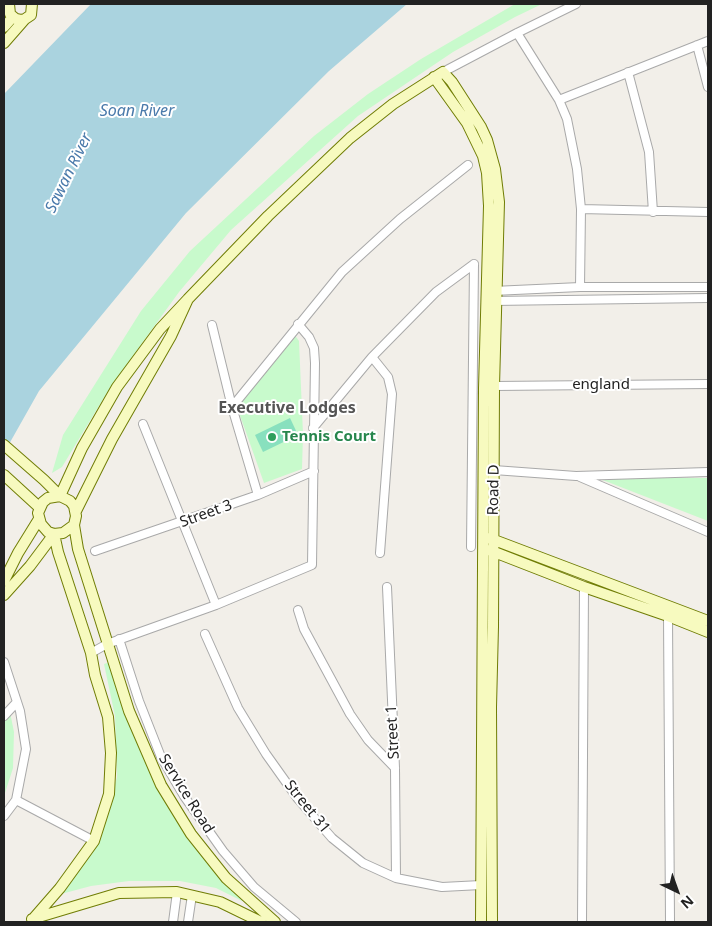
<!DOCTYPE html>
<html>
<head>
<meta charset="utf-8">
<style>
  body { margin:0 }
  #map { position:relative; width:712px; height:926px; overflow:hidden; background:#f2efe9; font-family:"Noto Sans",sans-serif }
  canvas { display:block }
  .frame { position:absolute; inset:0; border:5px solid #222; pointer-events:none }
  .north { position:absolute; left:652px; top:866px; width:50px; height:50px; -webkit-text-stroke:4px #fff; paint-order:stroke; rotate:138deg; font-size:14px; font-weight:700; line-height:20px; text-align:center; color:#222 }
  .north::after { content:''; display:block; margin:auto; width:18px; height:22px; background:#222; clip-path:polygon(50% 0,100% 100%,50% 72%,0 100%) }
</style>
</head>
<body>
<div id="map">
<canvas width="712" height="926"></canvas>
<div class="frame"></div>
<div class="north">N</div>
</div>
<script>
const ctx = document.querySelector('canvas').getContext('2d');
ctx.lineJoin = 'round';
function paint(path, color) {
  ctx.fillStyle = color;
  ctx.fill(path, 'evenodd');
}
function toPath(rows) {
  const path = new Path2D();
  for (const r of rows) {
    path.moveTo(r[0], r[1]);
    for (let i = 2; i < r.length; i += 2) path.lineTo(r[i], r[i + 1]);
  }
  return path;
}
function trace(path, color, width, dash) {
  ctx.strokeStyle = color;
  ctx.lineWidth = width;
  ctx.lineCap = dash ? 'butt' : 'round';
  ctx.setLineDash(dash || []);
  ctx.stroke(path);
}
function drawText(font, color, halo, rows, align = 'center') {
  ctx.font = font + ' "Noto Sans",sans-serif';
  ctx.lineWidth = 4;
  ctx.setLineDash([]);
  ctx.textBaseline = 'middle';
  ctx.strokeStyle = halo;
  ctx.fillStyle = color;
  for (const [text, x, y, turn = 0] of rows) {
    ctx.save();
    ctx.translate(x, y);
    ctx.rotate((+turn || 0) * Math.PI / 180);
    ctx.textAlign = isNaN(turn) ? turn : align;
    if (halo) ctx.strokeText(text, 0, 0);
    ctx.fillText(text, 0, 0);
    ctx.restore();
  }
}
paint(toPath([
  [515,4,542,4,515,17,453,52,358,116,231,230,179,292,111,386,62,467,52,473,63,435,141,311,190,251,314,136,368,94,421,59],
  [294,334,299,341,303,434,302,469,264,483,237,407],
  [595,477,708,478,708,521],
  [110,662,135,737,161,792,182,830,222,880,241,897,242,901,216,888,180,881,129,881,91,886,61,894,102,829,117,777,115,716,104,664],
  [10,712,14,732,13,768,4,796,4,719]
]), '#c8facc');
paint(toPath([
  [290,418,298,435,263,452,255,435]
]), '#88e0be');
paint(toPath([
  [91,4,407,4,329,71,186,213,39,391,4,453,4,94]
]), '#aad3df');
const street = toPath([
  [517,33,559,100,567,119,577,169,581,209,580,287],
  [697,45,708,87],
  [443,72,517,33,576,4],
  [628,72,649,152,653,212],
  [559,100,708,41],
  [581,209,708,212],
  [493,291,580,287,708,287],
  [493,301,708,298],
  [212,325,232,407,258,495],
  [372,357,388,377,392,394,380,553],
  [494,386,708,384],
  [232,407,342,272,400,219,468,165],
  [143,424,216,605],
  [313,428,372,357,436,292,474,264],
  [494,470,576,476,708,472],
  [580,477,708,532],
  [471,547,474,264],
  [95,551,258,495,314,471],
  [387,587,395,768,396,878],
  [298,610,304,629,350,714,368,740,395,768],
  [668,616,670,922],
  [205,634,238,708,266,754,298,799,332,838,363,863,396,878,442,887,481,885],
  [119,639,139,701,161,757,184,796,223,851,254,887,296,922],
  [91,653,107,644,216,605,312,565,315,363,314,348,309,337,298,324],
  [4,662,20,711,26,749,16,800,4,816],
  [4,716,17,702],
  [16,800,94,841],
  [173,922,177,892],
  [188,922,192,895],
  [582,922,584,587]
]);
const secondary = toPath([
  [9,4,10,14,16,19,21,20,25,19,31,15,32,4],
  [4,27,13,17],
  [4,43,25,19],
  [434,77,467,123,483,156,487,173,489,206,484,388,481,922],
  [188,299,268,216,350,138,393,104,443,72,452,82,481,127,487,140,495,169,499,202,494,386,493,627,491,707,492,922],
  [4,445,44,480,60,496,70,501,74,506,76,516,74,525,63,533,54,534,48,532,41,524,38,513,43,502,48,498,60,496],
  [4,475,40,508],
  [60,496,82,448,117,387,160,329,188,299,171,336,112,439,76,511],
  [74,525,78,549,129,711,161,785,191,834,226,878,275,922],
  [489,538,708,621],
  [489,550,584,587,668,616,708,632],
  [4,581,18,553,39,519],
  [4,595,30,566,54,534],
  [32,919,119,893,177,892,220,902,261,922],
  [33,919,60,888,94,841,109,794,111,753,108,717,95,675,91,653,58,552,54,534]
]);
trace(street, '#a9a9a9', 10);
trace(secondary, '#707d05', 12);
trace(street, '#fff', 8);
trace(secondary, '#f7fabf', 10);
for (const [x, y, r, color] of [
  [272,437,5,"#2e9e5b"]
]) {
  const dot = new Path2D();
  dot.arc(x, y, r, 0, 2 * Math.PI);
  ctx.fillStyle = color;
  ctx.fill(dot);
  trace(dot, '#fff', 2);
}
drawText('15px', '#222', '#fff', [
  ["england",601,385],
  ["Road D",494,490,-89],
  ["Street 3",206,514,-20],
  ["Street 1",393,732,-93],
  ["Service Road",186,794,58],
  ["Street 31",307,807,51]
]);
drawText('bold 15px', '#27864d', '#fff', [
  ["Tennis Court",282,437]
], 'left');
drawText('italic 16px', '#4a7aab', '#fff', [
  ["Soan River",137,111],
  ["Sawan River",69,173,-64]
]);
drawText('bold 16px', '#555', '#fff', [
  ["Executive Lodges",287,408]
]);
</script>
</body>
</html>
